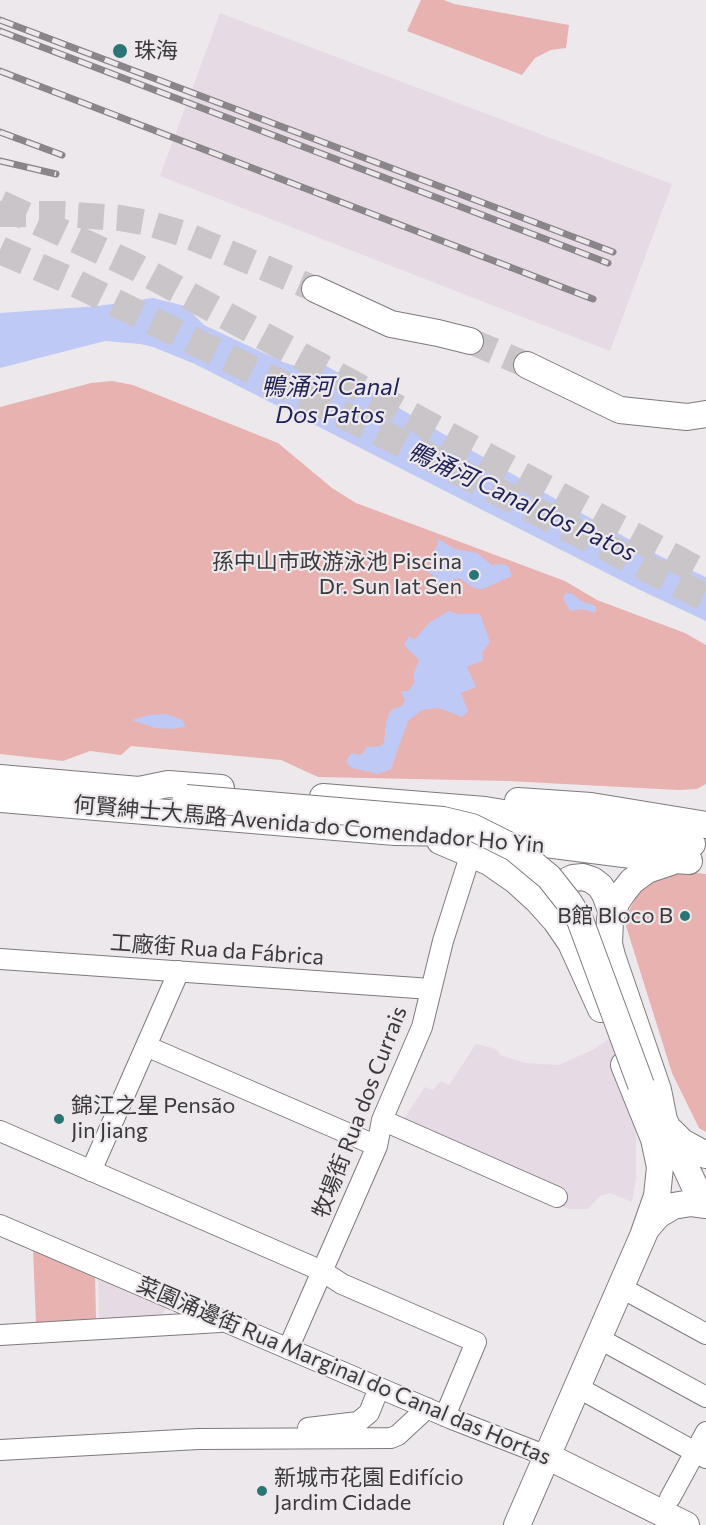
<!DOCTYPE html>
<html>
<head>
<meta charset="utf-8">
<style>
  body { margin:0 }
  canvas { display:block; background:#ede8ec }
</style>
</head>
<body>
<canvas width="706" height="1525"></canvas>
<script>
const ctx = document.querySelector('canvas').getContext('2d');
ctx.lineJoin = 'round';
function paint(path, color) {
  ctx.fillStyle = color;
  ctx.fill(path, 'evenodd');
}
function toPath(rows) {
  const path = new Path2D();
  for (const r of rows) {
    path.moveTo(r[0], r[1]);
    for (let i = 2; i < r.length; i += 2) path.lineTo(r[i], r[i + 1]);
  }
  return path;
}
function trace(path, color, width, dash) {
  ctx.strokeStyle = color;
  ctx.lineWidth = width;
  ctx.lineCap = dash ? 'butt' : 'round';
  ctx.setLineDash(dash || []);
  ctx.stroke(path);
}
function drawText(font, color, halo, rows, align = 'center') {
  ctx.font = font + ' Commissioner,"Noto Sans SC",sans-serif';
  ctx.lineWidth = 4.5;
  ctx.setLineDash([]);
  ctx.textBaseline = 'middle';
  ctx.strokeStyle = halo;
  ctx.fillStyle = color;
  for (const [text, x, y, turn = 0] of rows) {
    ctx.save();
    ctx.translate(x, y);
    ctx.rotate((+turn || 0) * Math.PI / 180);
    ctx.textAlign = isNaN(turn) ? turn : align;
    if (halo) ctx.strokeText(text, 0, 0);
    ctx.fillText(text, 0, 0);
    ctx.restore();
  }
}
paint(toPath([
  [220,13,672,184,610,351,160,176],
  [610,1038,622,1067,636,1112,636,1179,632,1202,610,1193,600,1196,588,1209,568,1209,395,1132,425,1087,433,1090,441,1081,449,1085,476,1044,496,1049,500,1055,525,1063,559,1065,594,1049],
  [98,1272,169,1303,163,1313,156,1317,99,1319]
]), '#e6dae5');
paint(toPath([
  [421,0,444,0,454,4,569,25,566,48,551,50,535,58,522,75,407,31],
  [112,381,133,385,278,443,332,488,356,503,565,581,597,600,685,633,706,645,706,784,697,789,678,790,508,781,318,777,281,760,131,746,121,755,90,751,63,761,0,754,0,407,91,383],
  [680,871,706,874,706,1132,699,1128,672,1073,626,926,629,911,635,899,646,886,660,878],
  [33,1248,95,1272,96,1320,36,1324]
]), '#e8b2b0');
paint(toPath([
  [153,298,185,306,204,325,283,362,308,370,318,369,325,365,552,497,660,556,706,577,706,621,640,590,195,364,153,347,140,344,105,341,0,368,0,313,98,306],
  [438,539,455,549,477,553,492,565,503,564,509,567,512,576,483,589,474,588,459,578,441,584,434,583,434,576,428,572,433,564,434,550,437,546],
  [566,593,573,594,581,601,596,606,596,613,582,609,570,611,563,598],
  [449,611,458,614,480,614,490,642,482,653,483,660,467,667,476,687,461,693,468,711,462,717,439,708,422,710,408,721,391,769,378,774,352,768,346,762,351,753,361,755,367,747,380,746,384,743,386,722,391,710,402,706,405,700,401,691,408,691,415,682,413,675,419,660,404,645,409,636,414,640,430,622],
  [166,714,182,720,186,726,174,729,155,728,132,720,149,715]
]), '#bfc9f6');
trace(toPath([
  [0,214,61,214,120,218,148,223,184,234,315,289],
  [470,341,527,365]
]), '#c9c5c9', 26, [26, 13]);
trace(toPath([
  [0,204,134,266,706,575],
  [0,250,73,282,432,458,706,598]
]), '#c9c5c9', 28, [28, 14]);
const minor = toPath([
  [0,959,431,989],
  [146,1046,377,1146],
  [382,1120,557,1197],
  [0,1131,322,1271,342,1284,476,1342,445,1416],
  [91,1171,179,971],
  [0,1225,452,1419,547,1456],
  [620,1287,706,1334],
  [0,1335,220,1322],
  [598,1338,706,1397],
  [288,1349,377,1146,382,1120,422,1027,443,941,471,853],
  [577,1387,706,1458],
  [308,1428,358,1422,369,1413,379,1388],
  [0,1450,198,1439,391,1438,398,1435,427,1408],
  [670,1498,706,1432]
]);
const major = toPath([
  [315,289,391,324,438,333,470,341],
  [527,365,620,410,687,417,706,414],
  [0,778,139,790,168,784,221,788],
  [323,797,485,810,692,844],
  [0,799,395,832,460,833,663,859,689,861],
  [518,801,591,806,706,825],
  [440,841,489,862,515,880,538,901,556,921,571,943,601,1009],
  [671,862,647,870,632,881,624,891,617,901,610,919,609,944,612,956,658,1090,664,1120,694,1185,706,1201],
  [551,907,554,893,561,884,573,878,583,877,592,880,600,886,605,894,612,913],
  [624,1065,654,1139,660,1167,657,1196,644,1233],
  [671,1131,682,1142,706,1155],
  [547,1456,686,1525],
  [517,1525,646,1229,658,1215,673,1206,691,1203,706,1205]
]);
trace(minor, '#7f7a7e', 22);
trace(major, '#7f7a7e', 28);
trace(minor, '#fff', 20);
trace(major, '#fff', 26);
const rail = toPath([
  [0,20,613,252],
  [0,31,608,263],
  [0,71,593,299],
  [0,132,62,155],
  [0,161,56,174]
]);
trace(rail, '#898588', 7);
trace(rail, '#ede8ec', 4.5, [14]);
const majorBridge = toPath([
  [186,798,443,820,472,827,514,848,549,877,568,901,580,920,641,1085]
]);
trace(majorBridge, '#7f7a7e', 28, []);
trace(majorBridge, '#fff', 26);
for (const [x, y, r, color] of [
  [120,51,8,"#2b7575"],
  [474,575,6,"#2b7575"],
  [685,916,6,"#2b7575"],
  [59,1119,6,"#2b7575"],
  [262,1491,6,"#2b7575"]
]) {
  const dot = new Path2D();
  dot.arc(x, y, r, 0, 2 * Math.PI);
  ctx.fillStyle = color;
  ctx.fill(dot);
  trace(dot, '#ede8ec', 2);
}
drawText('22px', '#3b393b', '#ede8ec', [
  ["珠海",134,51],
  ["孫中山市政游泳池 Piscina",462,562,"right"],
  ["Dr. Sun Iat Sen",462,587,"right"],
  ["B館 Bloco B",673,916,"right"],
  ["錦江之星 Pensão",71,1106],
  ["Jin Jiang",71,1131],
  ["新城市花園 Edifício",274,1478],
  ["Jardim Cidade",274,1503]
], 'left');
drawText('22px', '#3b393b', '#ede8ec', [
  ["何賢紳士大馬路 Avenida do Comendador Ho Yin",309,825,5],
  ["工廠街 Rua da Fábrica",217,950,4],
  ["牧場街 Rua dos Currais",360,1112,-69],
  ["菜園涌邊街 Rua Marginal do Canal das Hortas",344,1371,23]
]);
drawText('italic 24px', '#1e2257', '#ede8ec', [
  ["鴨涌河 Canal",330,387],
  ["Dos Patos",330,415],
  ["鴨涌河 Canal dos Patos",522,502,25]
]);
</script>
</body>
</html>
